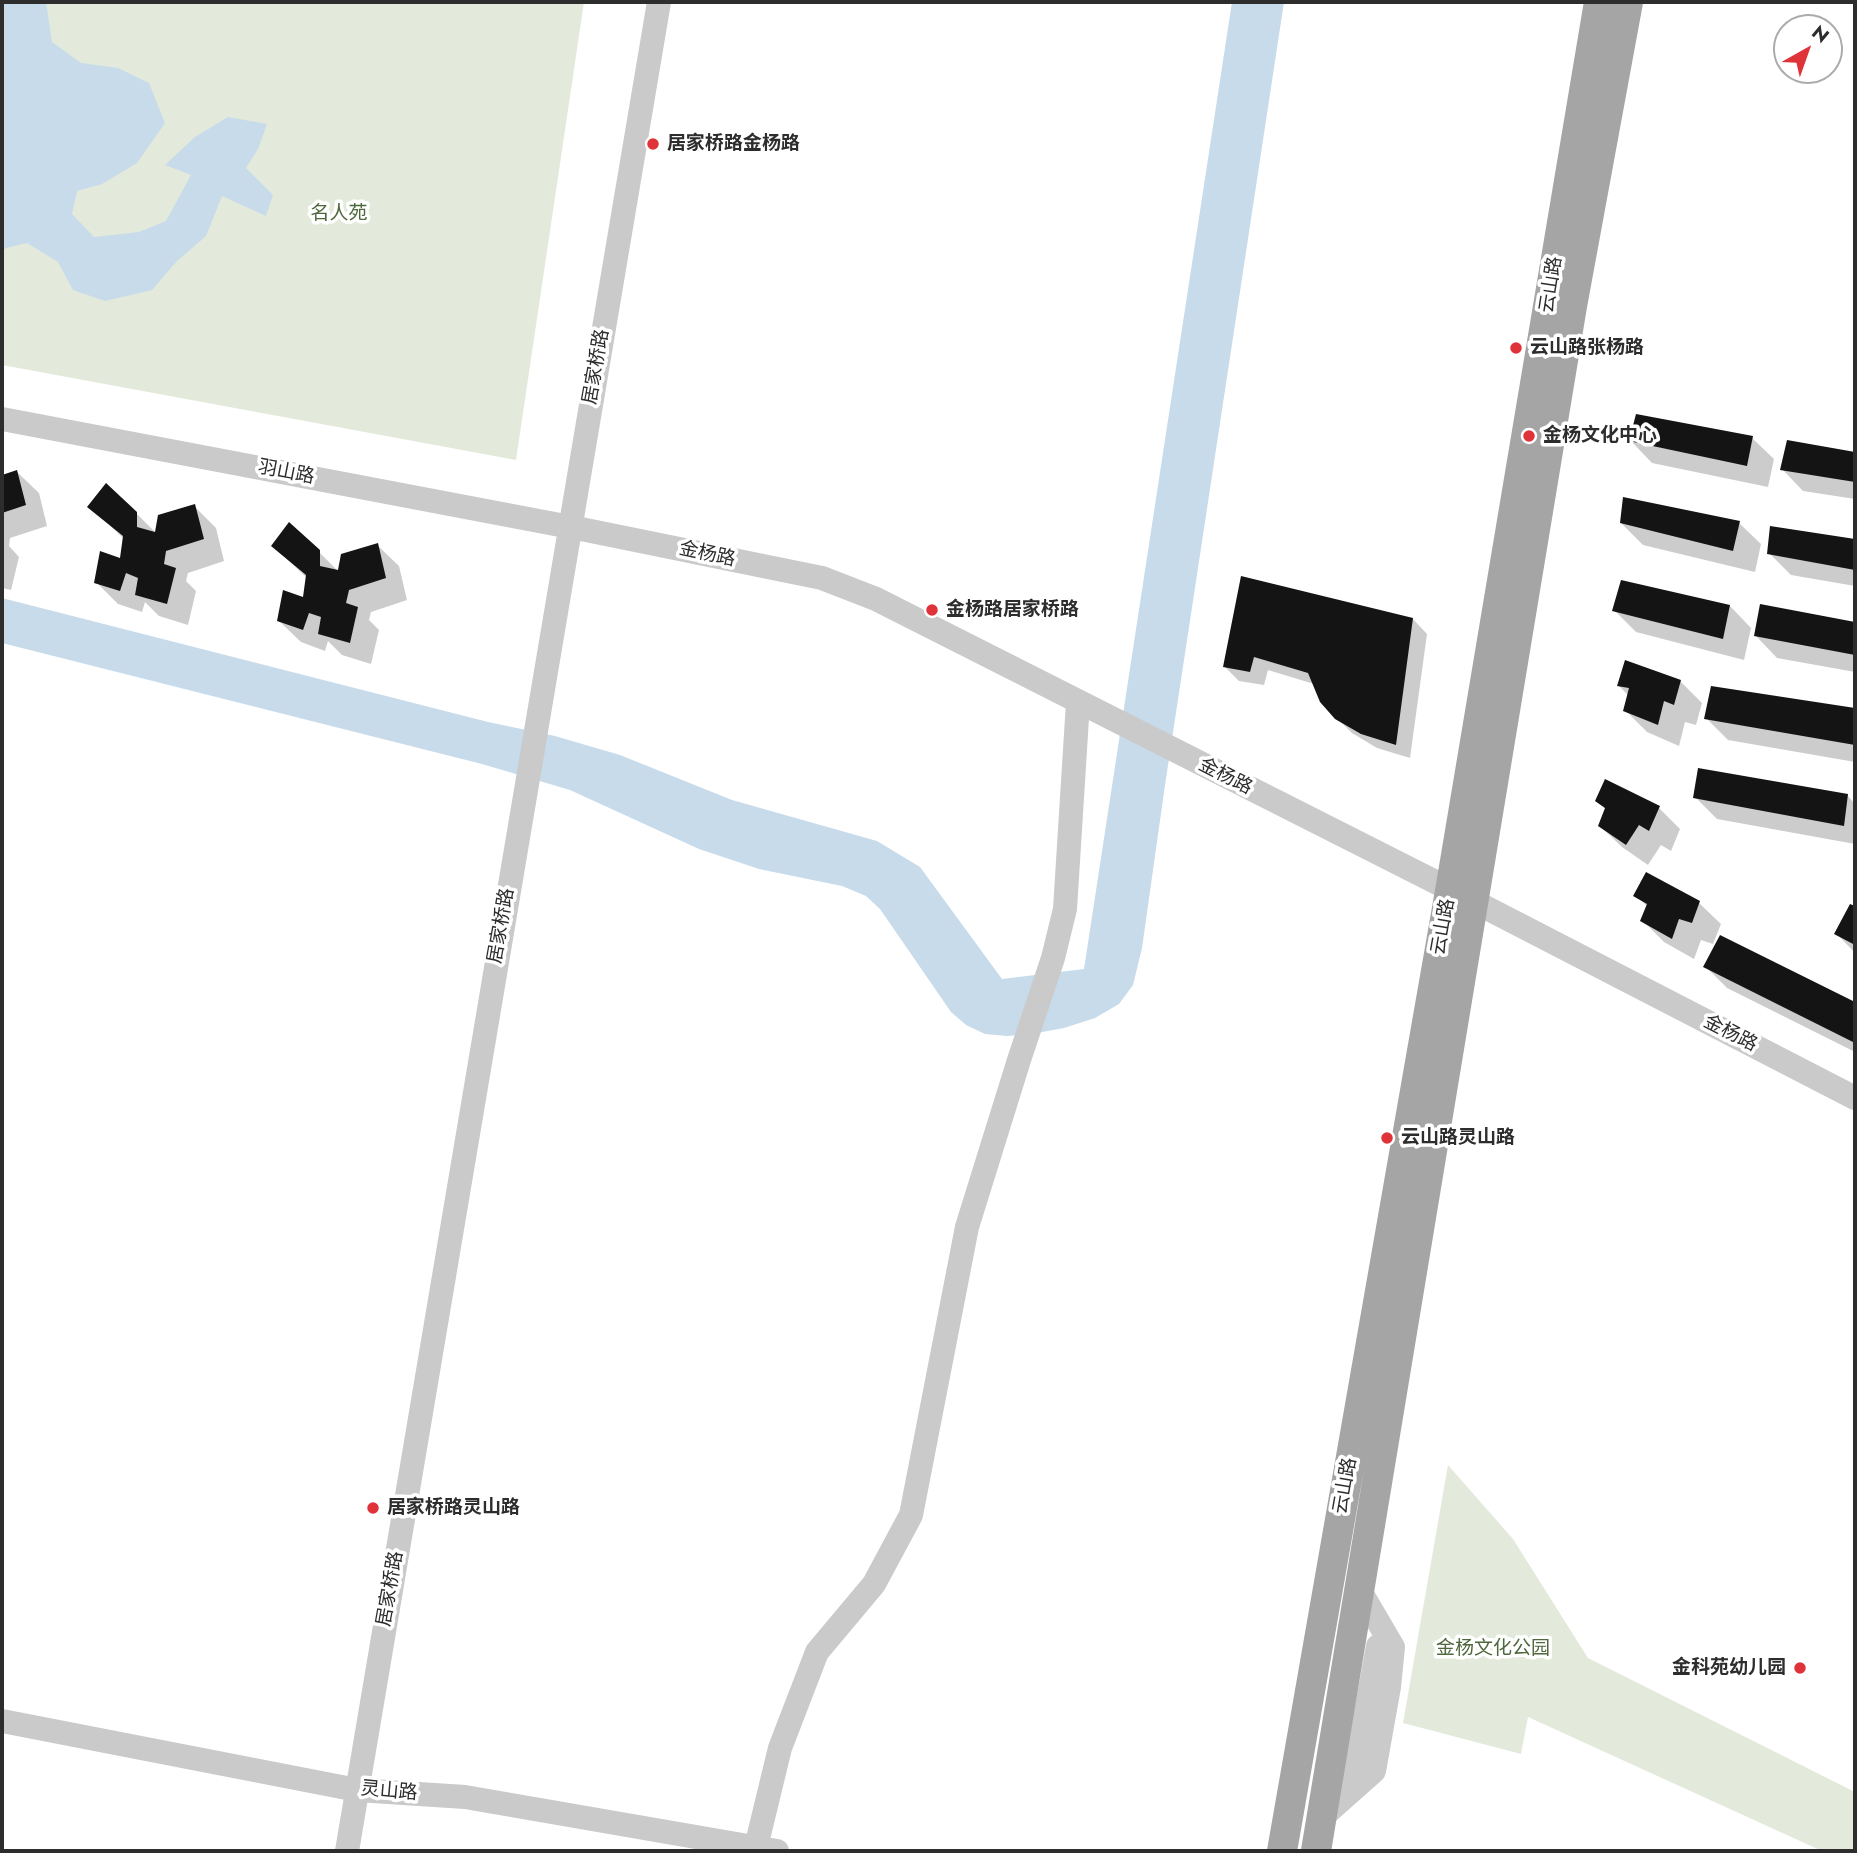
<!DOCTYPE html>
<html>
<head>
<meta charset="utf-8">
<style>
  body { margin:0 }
  #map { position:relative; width:1857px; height:1853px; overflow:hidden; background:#fff; font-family:Jost,sans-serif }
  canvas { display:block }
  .frame { position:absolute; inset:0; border:4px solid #2d2d2d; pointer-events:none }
  .north { position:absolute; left:1773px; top:14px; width:70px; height:70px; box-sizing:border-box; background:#fff; border:2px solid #ababab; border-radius:50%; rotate:40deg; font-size:19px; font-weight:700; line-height:28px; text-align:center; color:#2d2d2d }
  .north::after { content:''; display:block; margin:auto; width:24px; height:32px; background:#e03339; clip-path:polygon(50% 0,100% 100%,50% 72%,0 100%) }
</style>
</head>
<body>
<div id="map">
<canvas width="1857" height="1853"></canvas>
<div class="frame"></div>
<div class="north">N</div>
</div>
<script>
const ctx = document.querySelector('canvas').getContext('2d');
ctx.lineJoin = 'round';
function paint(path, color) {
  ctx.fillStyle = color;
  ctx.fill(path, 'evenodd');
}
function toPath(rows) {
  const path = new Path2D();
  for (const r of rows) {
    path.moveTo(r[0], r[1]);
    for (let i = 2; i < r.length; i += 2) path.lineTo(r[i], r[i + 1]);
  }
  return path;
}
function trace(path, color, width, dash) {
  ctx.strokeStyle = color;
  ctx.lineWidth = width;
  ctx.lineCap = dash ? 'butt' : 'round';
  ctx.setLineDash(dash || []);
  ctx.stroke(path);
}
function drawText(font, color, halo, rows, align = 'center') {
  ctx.font = font + ' Jost,"Noto Sans SC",sans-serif';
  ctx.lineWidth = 7;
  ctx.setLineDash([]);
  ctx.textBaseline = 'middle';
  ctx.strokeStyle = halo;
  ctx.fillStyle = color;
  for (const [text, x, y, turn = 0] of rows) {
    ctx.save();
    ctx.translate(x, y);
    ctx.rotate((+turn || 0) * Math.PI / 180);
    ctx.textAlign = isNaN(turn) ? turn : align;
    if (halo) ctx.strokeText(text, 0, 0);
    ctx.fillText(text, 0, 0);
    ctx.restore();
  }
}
paint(toPath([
  [2,2,584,2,516,460,2,365],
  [1448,1465,1513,1539,1588,1658,1855,1792,1855,1851,1822,1851,1528,1717,1521,1754,1403,1723]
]), '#e3eadb');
paint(toPath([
  [2,2,46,2,52,42,81,63,118,68,149,83,165,123,137,163,102,184,77,191,72,214,94,237,139,232,166,221,191,175,165,165,195,137,228,117,267,124,258,149,246,168,273,195,266,216,222,196,206,236,177,261,152,290,105,301,73,290,58,262,27,243,6,248,2,251],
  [1232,2,1284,2,1165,785,1142,948,1133,985,1119,1004,1095,1018,1064,1028,1031,1034,1007,1036,985,1034,966,1025,951,1012,880,909,866,896,842,886,759,869,699,849,570,790,482,764,2,643,2,598,488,722,555,736,620,755,732,800,877,841,920,867,1002,979,1084,969]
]), '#c7dbea');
paint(toPath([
  [1752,438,1774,459,1768,487,1652,463,1631,441],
  [1788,442,1855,453,1855,499,1803,491,1782,469],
  [17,472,39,493,47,526,10,538,9,546,19,557,11,590,2,588,2,476],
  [90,506,136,513,156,533,194,506,216,528,224,561,188,573,186,581,196,591,188,625,159,616,145,602,142,612,118,604,96,582,121,560,124,539],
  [1621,523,1739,523,1761,544,1755,572,1643,545],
  [1772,528,1855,541,1855,586,1791,575,1769,553],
  [377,545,399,566,407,600,371,612,369,620,379,630,371,664,342,655,328,641,325,651,301,642,279,621,304,600,307,578,273,546,319,552,339,572],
  [1242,579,1413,619,1427,634,1410,758,1377,748,1352,733,1337,718,1314,684,1268,670,1264,685,1239,681,1225,667],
  [1730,606,1751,628,1744,660,1636,632,1614,610],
  [1762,606,1855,624,1855,672,1777,658,1756,636],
  [1680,681,1702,703,1696,725,1685,722,1679,746,1647,732,1625,710,1629,696,1619,686],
  [1712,688,1855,710,1855,762,1728,740,1706,718],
  [1847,795,1855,804,1855,844,1717,819,1695,797],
  [1597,801,1659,808,1680,829,1671,851,1661,845,1648,865,1622,847,1600,826,1607,810],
  [1635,895,1699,903,1721,924,1713,944,1701,940,1694,959,1664,942,1642,920,1648,907],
  [1851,906,1855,908,1855,953,1836,933],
  [1721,938,1855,1004,1855,1052,1727,988,1705,966]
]), '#0003');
paint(toPath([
  [1636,414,1753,436,1747,466,1629,441],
  [1787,440,1855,452,1855,482,1780,470],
  [17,470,26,505,2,513,2,475],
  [106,483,137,512,137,527,155,532,158,515,195,504,204,539,166,551,164,564,176,568,167,604,135,595,138,578,126,573,120,591,94,583,100,551,120,558,123,536,87,507],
  [1623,497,1740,521,1733,551,1620,523],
  [289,522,320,550,320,566,338,570,341,554,378,543,386,578,349,590,346,603,358,607,350,643,318,634,321,617,309,613,303,630,277,621,283,590,303,597,306,575,271,546],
  [1770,526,1855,539,1855,570,1767,554],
  [1241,576,1413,618,1396,745,1361,734,1335,719,1320,702,1308,673,1254,657,1250,672,1223,667],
  [1621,580,1730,605,1723,639,1612,611],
  [1760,604,1855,622,1855,655,1754,636],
  [1625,660,1681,680,1674,705,1664,701,1658,725,1623,711,1629,688,1617,686],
  [1711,686,1855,708,1855,745,1704,719],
  [1698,768,1848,794,1844,826,1693,798],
  [1605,779,1660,806,1649,831,1639,825,1626,845,1598,826,1605,808,1595,801],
  [1646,872,1700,901,1692,923,1679,919,1672,939,1640,921,1647,904,1633,896],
  [1850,904,1855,906,1855,945,1834,934],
  [1720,935,1855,1002,1855,1043,1703,967]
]), '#141414');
trace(toPath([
  [2,419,581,529,822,578,876,599,1479,904,1855,1098],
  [2,1721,357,1790,465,1797,777,1851],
  [1352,1790,1378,1646],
  [1321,1818,1374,1771,1389,1687,1393,1647,1359,1589],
  [756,1847,780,1748,817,1652,874,1584,911,1515,967,1227,1019,1060,1053,958,1065,909,1078,702],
  [347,1851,659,2]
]), '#cacaca', 24);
trace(toPath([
  [1282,1851,1450,891,1599,2],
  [1316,1851,1572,306,1628,2]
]), '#a5a5a5', 30);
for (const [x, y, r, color] of [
  [653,144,7,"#e03339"],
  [1516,348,7,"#e03339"],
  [1529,436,7,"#e03339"],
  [932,610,7,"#e03339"],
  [1387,1138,7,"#e03339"],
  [373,1508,7,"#e03339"],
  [1800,1668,7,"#e03339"]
]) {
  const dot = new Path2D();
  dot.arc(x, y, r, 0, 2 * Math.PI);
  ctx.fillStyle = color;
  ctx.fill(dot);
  trace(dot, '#fff', 2.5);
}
drawText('bold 19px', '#2d2d2d', '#fff', [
  ["居家桥路金杨路",667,144],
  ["云山路张杨路",1530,348],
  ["金杨文化中心",1543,436],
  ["金杨路居家桥路",946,610],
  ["云山路灵山路",1401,1138],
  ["居家桥路灵山路",387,1508],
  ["金科苑幼儿园",1786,1668,"right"]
], 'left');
drawText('19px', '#4f673c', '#fff', [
  ["名人苑",339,214],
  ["金杨文化公园",1493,1649]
]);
drawText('19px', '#2d2d2d', '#fff', [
  ["云山路",1552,285,-81],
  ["居家桥路",597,367,-80],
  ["羽山路",286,473,11],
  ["金杨路",707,555,12],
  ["金杨路",1225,777,27],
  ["居家桥路",502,926,-80],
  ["云山路",1444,927,-80],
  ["金杨路",1730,1034,27],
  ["云山路",1346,1486,-80],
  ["居家桥路",391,1589,-80],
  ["灵山路",389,1792,5]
]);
</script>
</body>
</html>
